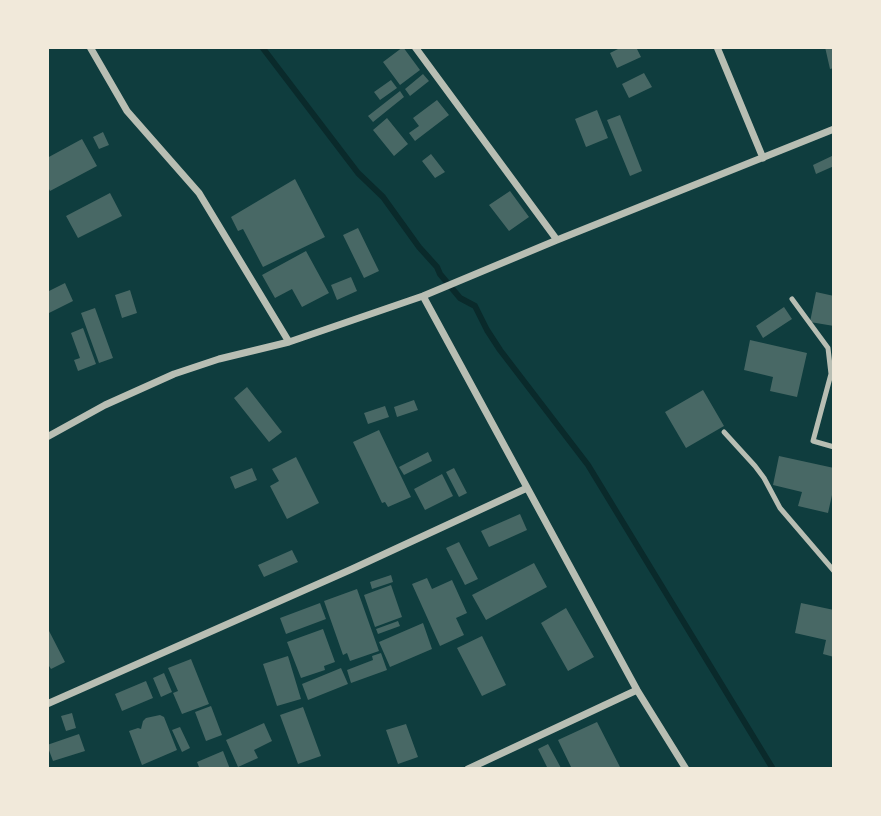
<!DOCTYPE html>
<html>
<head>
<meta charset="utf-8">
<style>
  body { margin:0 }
  #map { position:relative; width:881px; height:816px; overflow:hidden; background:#0f3d3e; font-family:Lato,sans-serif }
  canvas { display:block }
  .frame { position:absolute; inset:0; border:49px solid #f1e9da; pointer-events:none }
</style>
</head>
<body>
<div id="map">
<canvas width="881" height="816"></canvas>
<div class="frame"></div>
</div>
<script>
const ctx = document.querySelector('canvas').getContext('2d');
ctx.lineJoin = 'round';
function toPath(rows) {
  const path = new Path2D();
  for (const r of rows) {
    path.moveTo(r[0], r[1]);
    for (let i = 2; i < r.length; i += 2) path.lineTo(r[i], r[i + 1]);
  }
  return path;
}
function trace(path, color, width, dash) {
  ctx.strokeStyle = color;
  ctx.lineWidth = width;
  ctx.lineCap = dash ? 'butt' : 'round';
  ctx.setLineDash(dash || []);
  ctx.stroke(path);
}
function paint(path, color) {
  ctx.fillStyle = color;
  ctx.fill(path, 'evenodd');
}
trace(toPath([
  [262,47,358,173,383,197,419,247,437,267,440,274,460,298,475,306,487,330,500,350,588,465,773,769]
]), '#0a2a2b', 6);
paint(toPath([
  [403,47,420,70,400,85,383,62],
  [622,47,636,47,641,57,617,68,610,53],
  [825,47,834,47,834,68,830,69],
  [644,73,652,87,629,98,622,84],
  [423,74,429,81,410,96,405,89],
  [391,80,397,88,380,100,374,92],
  [400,91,404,97,373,122,368,116],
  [437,100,449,115,415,141,409,133,419,126,413,118],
  [597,110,608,138,586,147,575,119],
  [620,115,642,171,630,176,607,120],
  [387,118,408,144,394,156,373,130],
  [103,132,109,145,99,149,93,137],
  [82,139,97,166,50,191,47,185,47,158],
  [431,154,445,172,435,178,422,161],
  [834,155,834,166,816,174,813,165],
  [295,179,325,237,263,267,243,229,238,231,231,217],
  [510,191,529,217,509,231,489,205],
  [110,193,122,216,78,238,66,216],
  [358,228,379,271,364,278,343,235],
  [306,251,329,293,302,307,292,289,275,298,262,275],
  [351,277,357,291,337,300,331,285],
  [65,283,73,301,47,314,47,292],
  [130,290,137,313,122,318,115,295],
  [816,292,834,296,834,326,810,322],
  [784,307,792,319,763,338,756,326],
  [95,308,113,358,99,363,81,313],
  [83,328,96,364,78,371,74,360,80,358,71,333],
  [750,340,807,353,797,397,770,391,773,377,744,370],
  [247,387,282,432,269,442,234,398],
  [703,390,724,426,686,448,665,412],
  [414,400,418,410,397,417,394,407],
  [385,406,389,417,368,424,364,413],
  [379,430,411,497,388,507,385,502,382,503,353,442],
  [428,452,432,461,404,475,399,467],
  [779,456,834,468,834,486,828,513,798,506,802,492,773,485],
  [296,457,319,503,287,519,270,486,279,481,272,469],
  [252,468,257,480,235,489,230,477],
  [454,468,467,493,459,497,446,472],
  [442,474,453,496,425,510,414,489],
  [520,514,527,530,489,547,481,531],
  [459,542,478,579,465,585,446,548],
  [292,550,298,562,264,577,258,565],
  [534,563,547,587,486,620,472,595],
  [391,575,393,582,372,589,370,582],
  [427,578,432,589,452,580,467,613,456,618,464,635,440,646,412,584],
  [391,585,402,617,375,627,364,595],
  [357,589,379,651,350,661,347,653,343,655,324,601],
  [320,603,326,619,286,634,280,618],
  [801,603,834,610,834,657,823,654,826,640,795,633],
  [566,608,594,657,568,671,541,623],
  [398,621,400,626,378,634,376,629],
  [423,623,432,649,390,667,379,642],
  [47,627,65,662,51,669,47,663],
  [323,629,335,662,324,666,325,670,301,678,287,642],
  [482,636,506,685,482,696,457,648],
  [381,653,387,670,351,683,347,670,373,660,372,656],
  [288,656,301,699,277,706,263,664],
  [191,659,209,704,182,714,173,693,178,691,168,668],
  [341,668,348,684,308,700,302,684],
  [164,673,172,692,161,697,153,678],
  [146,681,153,698,122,711,115,694],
  [211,706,222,735,206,741,195,712],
  [303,707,321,756,298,764,280,715],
  [72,713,76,728,66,731,61,716],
  [160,715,164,717,177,750,142,765,129,731,138,728,141,729,143,721,146,718],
  [597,722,620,767,617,769,572,769,558,740],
  [264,723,272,741,254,750,258,758,238,767,226,740],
  [406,724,418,757,398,764,386,730],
  [180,727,190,748,182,752,172,730],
  [79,734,85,751,53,761,47,745],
  [548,744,561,768,559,769,548,769,538,749],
  [223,751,230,769,193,769,199,767,197,762]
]), '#486865');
trace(toPath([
  [792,299,828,348,831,374,813,441,834,447],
  [724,432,755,466,764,478,780,508,834,571]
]), '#b8beb3', 5);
trace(toPath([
  [90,47,127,111,199,193,289,342],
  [415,47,557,240],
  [717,47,763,158],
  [423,296,637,690,686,769],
  [47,437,105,405,174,374,219,359,289,342,423,296,557,240,834,129],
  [47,704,352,569,527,488],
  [468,769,637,690]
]), '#b8beb3', 7);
</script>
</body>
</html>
